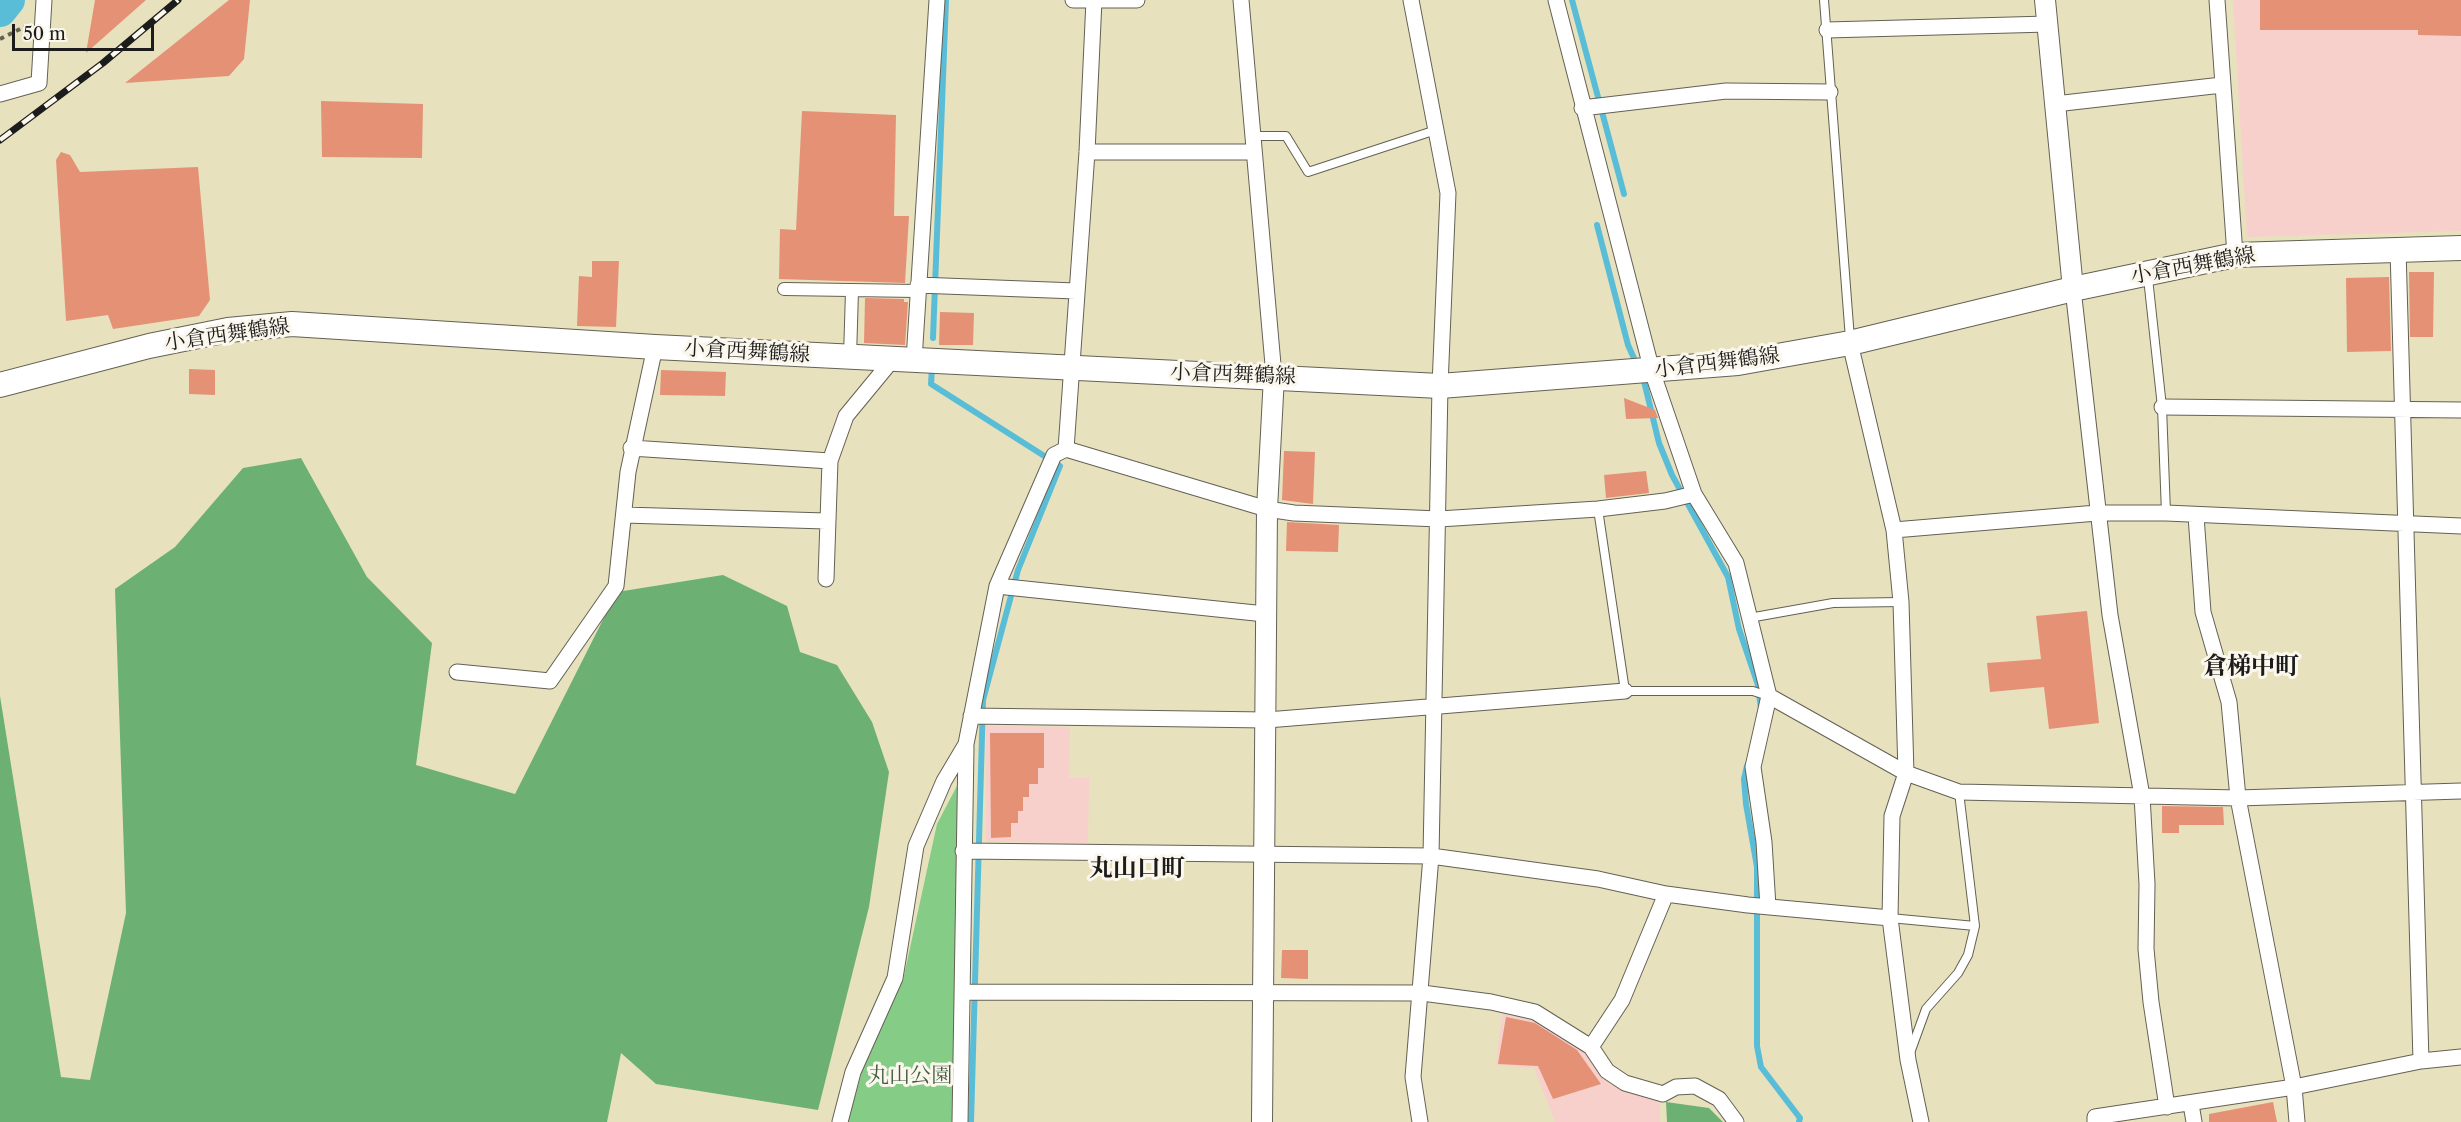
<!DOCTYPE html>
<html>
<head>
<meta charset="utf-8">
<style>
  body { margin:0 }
  #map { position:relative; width:2461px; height:1122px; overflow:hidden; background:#e8e1bd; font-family:"Libre Caslon Text",serif }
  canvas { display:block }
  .scale { position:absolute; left:12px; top:24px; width:142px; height:27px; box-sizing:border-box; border:3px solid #1c1c1c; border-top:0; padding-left:8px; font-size:18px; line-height:21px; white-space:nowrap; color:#1c1c1c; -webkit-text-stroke:4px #fbf7ec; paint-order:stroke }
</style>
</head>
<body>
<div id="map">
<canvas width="2461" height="1122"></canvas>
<div class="scale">50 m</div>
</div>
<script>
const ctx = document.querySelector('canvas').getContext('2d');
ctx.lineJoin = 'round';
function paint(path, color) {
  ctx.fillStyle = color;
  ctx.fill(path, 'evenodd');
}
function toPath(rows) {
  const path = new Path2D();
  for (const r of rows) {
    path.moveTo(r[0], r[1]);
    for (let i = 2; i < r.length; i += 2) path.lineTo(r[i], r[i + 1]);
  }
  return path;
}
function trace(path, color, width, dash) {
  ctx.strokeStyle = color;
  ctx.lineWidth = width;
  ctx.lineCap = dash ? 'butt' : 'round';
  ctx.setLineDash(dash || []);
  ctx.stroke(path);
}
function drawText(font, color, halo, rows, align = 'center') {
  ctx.font = font + ' "Libre Caslon Text","Noto Serif JP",serif';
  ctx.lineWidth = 6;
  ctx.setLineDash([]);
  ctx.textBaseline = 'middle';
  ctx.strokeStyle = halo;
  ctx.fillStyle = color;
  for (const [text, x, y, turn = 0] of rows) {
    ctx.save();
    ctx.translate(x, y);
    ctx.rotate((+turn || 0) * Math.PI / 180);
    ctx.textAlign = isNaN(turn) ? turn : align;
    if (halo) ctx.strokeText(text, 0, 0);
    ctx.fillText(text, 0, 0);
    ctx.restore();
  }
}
paint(toPath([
  [2233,0,2461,0,2461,231,2247,237],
  [986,726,1070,727,1069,778,1089,778,1088,843,986,842],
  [1502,1014,1547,1023,1586,1052,1609,1084,1660,1099,1660,1122,1555,1122,1534,1068,1496,1065]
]), '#f7d0cb');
paint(toPath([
  [959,782,955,1122,848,1122,862,1071,903,980,937,824]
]), '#85cc87');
paint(toPath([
  [301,458,367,577,432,643,416,765,515,794,617,592,723,575,787,606,800,652,837,665,872,722,889,772,869,907,818,1110,656,1084,621,1053,607,1122,0,1122,0,696,61,1077,90,1080,126,913,115,589,175,547,243,468],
  [1666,1102,1709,1108,1723,1122,1667,1122]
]), '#6cb074');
trace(toPath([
  [1572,0,1624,194],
  [1597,225,1628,345,1637,365],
  [933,338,946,0],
  [932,368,931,384,1060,466,1018,570,983,700,971,1122],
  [1643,377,1659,443,1672,475,1728,577,1739,629,1758,685,1761,709],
  [1747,766,1744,779,1746,804,1757,867,1757,1046,1761,1067,1800,1118,1799,1122]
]), '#5abdd8', 6);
trace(toPath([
  [0,10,8,0]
]), '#5abdd8', 34);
paint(toPath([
  [95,0,146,0,86,53],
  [229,0,250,0,244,59,229,76,125,83],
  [2260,0,2461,0,2461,36,2418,35,2418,30,2260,30],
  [321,101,423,104,422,158,322,157],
  [802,111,896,115,894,216,909,216,905,283,779,279,780,229,796,230],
  [61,152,70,155,80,172,198,167,210,300,199,316,113,329,108,315,66,321,56,160],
  [592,261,619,261,616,327,577,326,579,276,592,277],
  [2409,272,2434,272,2433,337,2410,337],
  [2389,277,2391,351,2347,352,2346,278],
  [865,298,904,299,904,302,908,302,905,345,864,343],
  [940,312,974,313,973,345,939,345],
  [189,369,215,370,215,395,189,394],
  [661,370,726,372,725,396,660,395],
  [1624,398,1655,410,1658,418,1626,419],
  [1284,451,1315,452,1313,504,1282,500],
  [1646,471,1649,493,1606,498,1604,475],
  [1287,522,1339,525,1338,552,1286,551],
  [2087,611,2099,723,2049,729,2044,687,1990,692,1987,663,2041,659,2036,616],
  [990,733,1044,733,1044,768,1038,768,1038,784,1029,784,1029,797,1023,797,1023,811,1018,811,1018,823,1011,823,1011,837,991,838],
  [2162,806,2223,807,2224,825,2179,825,2179,833,2162,833],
  [1282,950,1308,950,1308,979,1281,978],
  [1506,1017,1535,1023,1577,1050,1601,1084,1553,1099,1538,1066,1498,1064],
  [2273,1102,2277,1122,2209,1122,2209,1114]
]), '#e59176');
const service = toPath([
  [1824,0,1850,339],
  [1252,136,1286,136,1308,172,1436,130],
  [2148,278,2162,407,2166,513],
  [1598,509,1625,691,1753,691,1768,696],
  [1749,618,1833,603,1901,602],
  [1890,918,1975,926],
  [1910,1053,1926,1009,1958,973,1968,955,1975,926,1959,792]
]);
const pedestrian = toPath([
  [784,289,917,291],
  [850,357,852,291]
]);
const minor = toPath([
  [1073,0,1137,0],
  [1241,0,1274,376],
  [1411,0,1448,193,1440,386,1431,856,1413,1077,1420,1122],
  [1556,0,1652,371,1694,494,1736,563,1769,696,1753,767,1764,842,1768,907],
  [2217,0,2235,255],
  [1827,30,2048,24],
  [0,94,39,83,44,0],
  [2055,104,2222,85],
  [1582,108,1726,91,1830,92],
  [1087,152,1253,152],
  [2398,249,2421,1061],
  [918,285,1076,291],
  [2073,289,2110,615,2142,796,2147,884,2146,949,2151,1002,2167,1107],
  [1850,343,1894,530,1901,602,1906,773,1892,816,1890,918,1908,1060,1921,1122],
  [914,360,937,0],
  [2162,407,2461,410],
  [631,448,830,461],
  [1066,449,1267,509,1294,513,1439,519,1598,509,1665,501,1694,494],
  [624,515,826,521],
  [2196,516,2203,612,2229,702,2238,798,2294,1087,2297,1122],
  [1894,530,2097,513,2166,513,2461,526],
  [826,579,830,461,846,416,893,359],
  [997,586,1265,614],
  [457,672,550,681,616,586,628,472,655,347],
  [1769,696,1906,773,1959,792,2238,798,2461,791],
  [971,716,1267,720,1625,691],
  [963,851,1431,856,1598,879,1666,894,1748,905,1890,918],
  [963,992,1422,993,1491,1002,1535,1012,1591,1047,1607,1071,1625,1083,1663,1094,1676,1087,1695,1086,1719,1099,1736,1122],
  [1591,1047,1622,1000,1666,894],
  [2191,1104,2194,1122],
  [840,1122,853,1072,895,978,916,846,944,781,966,744,997,586,1054,455,1066,449,1087,152,1094,0],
  [960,1122,966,747],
  [2095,1122,2095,1117,2294,1087,2421,1061,2461,1057]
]);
const tertiary = toPath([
  [2045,0,2073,289],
  [1262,1122,1267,509,1274,376]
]);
const primary = toPath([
  [0,385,149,346,228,330,292,324,655,347,1440,386,1738,363,1850,343,2073,289,2235,255,2461,248]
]);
trace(service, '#636154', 10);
trace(pedestrian, '#636154', 14);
trace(minor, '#636154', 17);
trace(tertiary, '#636154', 22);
trace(primary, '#636154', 26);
trace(toPath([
  [0,39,26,26]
]), '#636154', 4, [4.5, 4.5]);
trace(service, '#fff', 8);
trace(pedestrian, '#fff', 12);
trace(minor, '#fff', 15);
trace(tertiary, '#fff', 20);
trace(primary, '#fff', 24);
const rail = toPath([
  [0,140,103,63,178,0]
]);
trace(rail, '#1c1c1c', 7);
trace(rail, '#fbf7ec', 4.5, [14]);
drawText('21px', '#1c1c1c', '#fbf7ec', [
  ["小倉西舞鶴線",2193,266,-10],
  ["小倉西舞鶴線",227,335,-8],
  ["小倉西舞鶴線",747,352,3],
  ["小倉西舞鶴線",1717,363,-7],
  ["小倉西舞鶴線",1233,375,2]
]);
drawText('21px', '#415a41', '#fbf7ec', [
  ["丸山公園",910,1076]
]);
drawText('bold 24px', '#1c1c1c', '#fbf7ec', [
  ["倉梯中町",2251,667],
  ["丸山口町",1137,869]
]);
</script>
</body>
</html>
